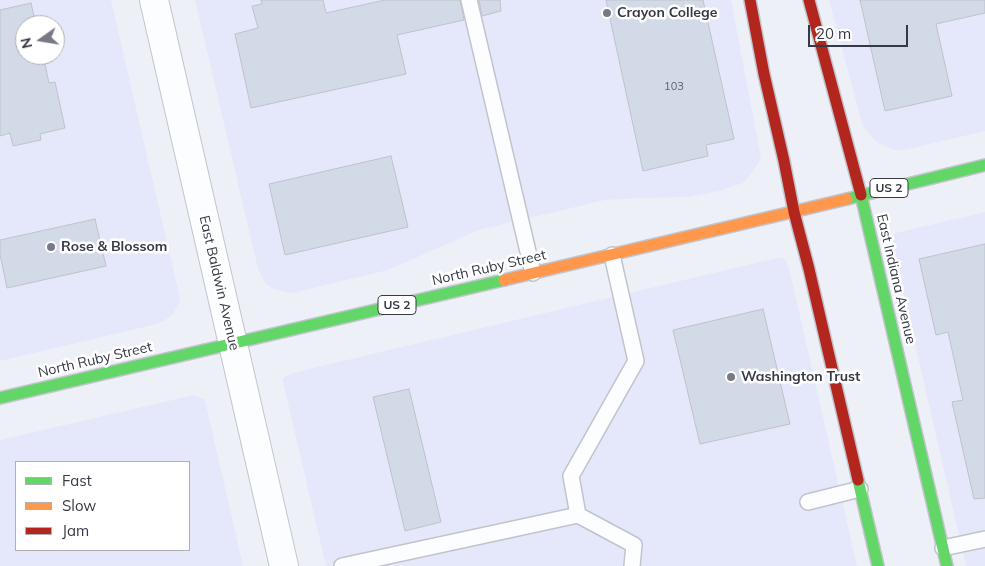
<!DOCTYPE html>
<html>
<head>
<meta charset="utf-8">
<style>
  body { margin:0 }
  #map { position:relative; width:985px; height:566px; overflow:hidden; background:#eef0f8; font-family:Mulish,sans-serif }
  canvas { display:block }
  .legend { position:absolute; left:15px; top:461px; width:175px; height:90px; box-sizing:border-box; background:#fff; border:1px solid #afb0b5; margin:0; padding:6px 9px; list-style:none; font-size:15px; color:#373947 }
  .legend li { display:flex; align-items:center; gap:10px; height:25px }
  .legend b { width:25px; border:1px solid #afb0b5 }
  .north { position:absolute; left:15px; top:15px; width:50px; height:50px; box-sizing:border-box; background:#fff; border:1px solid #afb0b5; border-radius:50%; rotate:257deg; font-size:14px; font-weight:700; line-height:20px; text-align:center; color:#373947 }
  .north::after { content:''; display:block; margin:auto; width:18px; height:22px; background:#777985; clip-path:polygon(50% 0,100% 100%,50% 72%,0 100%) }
  .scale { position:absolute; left:808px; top:25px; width:100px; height:22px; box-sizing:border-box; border:2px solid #373947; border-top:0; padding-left:6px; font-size:15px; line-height:18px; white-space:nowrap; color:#373947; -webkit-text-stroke:4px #fff; paint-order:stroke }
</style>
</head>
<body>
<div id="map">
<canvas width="985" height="566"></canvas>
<ul class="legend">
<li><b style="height:6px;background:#63d668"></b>Fast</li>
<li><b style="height:6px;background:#ff974d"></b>Slow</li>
<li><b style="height:6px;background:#b3261e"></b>Jam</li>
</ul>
<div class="north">N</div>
<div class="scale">20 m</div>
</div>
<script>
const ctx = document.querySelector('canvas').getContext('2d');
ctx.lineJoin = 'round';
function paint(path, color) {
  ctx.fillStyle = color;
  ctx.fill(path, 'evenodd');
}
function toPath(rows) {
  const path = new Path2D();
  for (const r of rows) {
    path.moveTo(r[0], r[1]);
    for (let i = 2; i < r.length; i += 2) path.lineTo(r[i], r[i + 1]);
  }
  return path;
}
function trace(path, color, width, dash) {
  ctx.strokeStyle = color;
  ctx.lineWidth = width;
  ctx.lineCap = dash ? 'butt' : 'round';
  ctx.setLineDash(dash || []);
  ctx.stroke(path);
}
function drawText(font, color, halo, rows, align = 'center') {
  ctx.font = font + ' Mulish,sans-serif';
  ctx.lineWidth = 5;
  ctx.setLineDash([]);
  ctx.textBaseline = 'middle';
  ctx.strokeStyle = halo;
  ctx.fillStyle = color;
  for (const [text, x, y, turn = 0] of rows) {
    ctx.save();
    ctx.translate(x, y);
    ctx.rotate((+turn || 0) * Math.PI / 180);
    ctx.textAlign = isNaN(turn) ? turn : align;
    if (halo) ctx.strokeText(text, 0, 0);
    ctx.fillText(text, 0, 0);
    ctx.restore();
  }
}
paint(toPath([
  [0,0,111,0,179,294,180,302,173,314,164,321,153,325,0,361],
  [25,25,55,25,55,55,25,55],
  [195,0,731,0,761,158,754,170,743,183,719,191,689,197,640,198,605,200,479,230,388,270,292,293,274,289,266,284,258,269],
  [829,0,985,0,985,131,904,150,894,150,878,143,867,132,862,124],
  [985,212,985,566,966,566,891,240,892,235,896,233],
  [777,258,782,258,786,261,789,268,857,566,326,566,283,382,283,378,286,376,292,373],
  [194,395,205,400,243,566,0,566,0,440],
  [16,462,189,462,189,550,16,550]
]), '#e5e8fa');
const building = toPath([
  [261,0,323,0,326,13,385,0,460,0,464,20,397,35,406,74,251,108,235,34,258,28,252,6,262,4,261,0],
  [479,0,500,0,501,11,482,16,479,0],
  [606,0,703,0,734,139,706,145,708,156,643,171,606,0],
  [860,0,985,0,985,13,936,24,952,96,885,111,860,0],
  [31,3,36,25,25,25,25,55,43,55,49,83,55,82,65,128,40,134,41,140,13,146,10,133,0,136,0,10,31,3],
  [391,156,408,227,285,255,269,184,391,156],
  [95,219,106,266,7,288,0,254,0,240,95,219],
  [985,244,985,498,974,499,952,402,963,400,948,332,936,335,919,259,985,244],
  [763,309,790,424,700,444,673,330,763,309],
  [409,389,441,522,405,531,373,397,409,389]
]);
paint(building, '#d2dae7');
trace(building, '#bec3cb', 1);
const lane = toPath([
  [469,0,533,273],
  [612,255,636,361,571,476,578,515,634,545,632,566],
  [808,502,860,489],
  [943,548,985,539],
  [342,566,578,515]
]);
const street = toPath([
  [154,0,284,566]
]);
const fast = toPath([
  [861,195,947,566],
  [847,199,985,165],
  [0,398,504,280],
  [858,480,878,566]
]);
const slow = toPath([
  [504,280,847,199]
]);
const jam = toPath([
  [750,0,764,74,784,161,794,212],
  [809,0,861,195],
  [794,212,809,269,858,480]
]);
trace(lane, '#c1c3cd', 18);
trace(street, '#c1c3cd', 30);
trace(fast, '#c1c3cd', 14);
trace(slow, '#c1c3cd', 14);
trace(jam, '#c1c3cd', 14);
trace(lane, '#fcfdfe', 15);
trace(street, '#fcfdfe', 28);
trace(fast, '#63d668', 11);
trace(slow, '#ff974d', 11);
trace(jam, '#b3261e', 11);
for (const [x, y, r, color] of [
  [607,13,5,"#777985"],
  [51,247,5,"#777985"],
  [731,377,5,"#777985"]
]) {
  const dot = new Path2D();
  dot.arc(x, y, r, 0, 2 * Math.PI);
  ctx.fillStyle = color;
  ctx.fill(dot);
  trace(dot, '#fff', 2);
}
drawText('11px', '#5e616f', null, [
  ["103",674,87]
]);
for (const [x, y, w] of [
  [889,188,38],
  [397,305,38]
]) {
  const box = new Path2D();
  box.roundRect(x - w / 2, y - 9.5, w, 19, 4);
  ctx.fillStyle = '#fff';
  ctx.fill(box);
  trace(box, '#373947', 1);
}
drawText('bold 12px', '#373947', null, [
  ["US 2",889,188],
  ["US 2",397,305]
]);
drawText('bold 14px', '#373947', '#fff', [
  ["Crayon College",617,13],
  ["Rose & Blossom",61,247],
  ["Washington Trust",741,377]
], 'left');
drawText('14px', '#373947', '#fff', [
  ["North Ruby Street",489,268,-13],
  ["East Indiana Avenue",896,279,77],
  ["East Baldwin Avenue",219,283,77],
  ["North Ruby Street",95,360,-13]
]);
</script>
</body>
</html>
